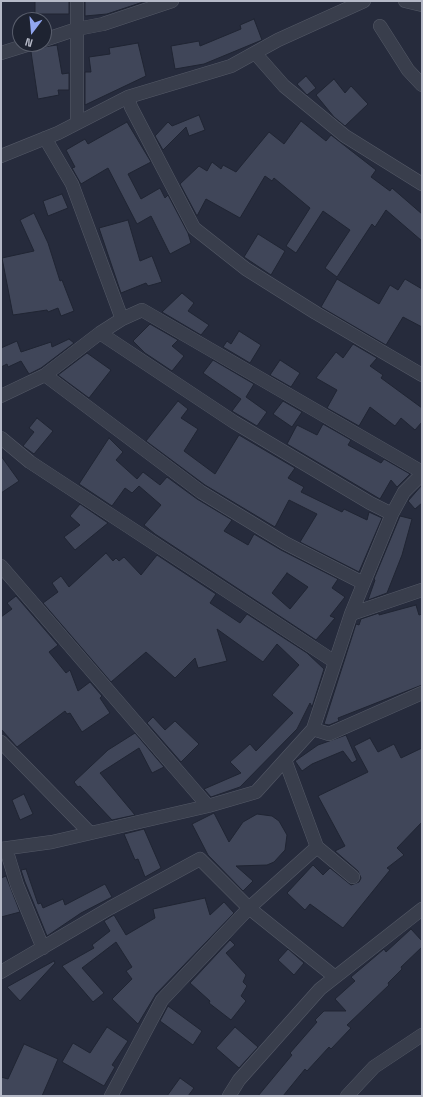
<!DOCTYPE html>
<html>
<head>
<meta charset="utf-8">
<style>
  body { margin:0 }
  #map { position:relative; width:423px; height:1097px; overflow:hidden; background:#262b3c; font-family:"Space Grotesk",sans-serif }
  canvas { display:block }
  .frame { position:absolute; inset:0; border:2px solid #b5b9c7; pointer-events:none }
  .north { position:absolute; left:12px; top:12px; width:40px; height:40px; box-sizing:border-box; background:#1e2331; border:1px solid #5a5f6d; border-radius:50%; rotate:196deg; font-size:11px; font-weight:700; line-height:16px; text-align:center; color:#b5b9c7 }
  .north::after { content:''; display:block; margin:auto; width:14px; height:18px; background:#91a6f0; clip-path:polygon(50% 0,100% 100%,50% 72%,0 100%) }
</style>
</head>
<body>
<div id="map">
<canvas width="423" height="1097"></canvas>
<div class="frame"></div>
<div class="north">N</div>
</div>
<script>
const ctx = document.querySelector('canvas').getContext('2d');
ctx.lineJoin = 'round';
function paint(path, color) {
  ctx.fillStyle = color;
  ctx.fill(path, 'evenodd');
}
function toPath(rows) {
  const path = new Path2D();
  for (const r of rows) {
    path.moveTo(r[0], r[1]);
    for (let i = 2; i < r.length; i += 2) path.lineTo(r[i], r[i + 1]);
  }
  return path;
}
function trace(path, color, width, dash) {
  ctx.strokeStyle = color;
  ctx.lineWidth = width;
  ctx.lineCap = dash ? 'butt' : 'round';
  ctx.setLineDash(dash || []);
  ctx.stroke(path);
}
const building = toPath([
  [35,1,69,1,69,14,35,14,35,1],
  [85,1,143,1,143,2,107,14,85,16,85,1],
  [254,19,262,40,204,64,175,69,171,46,199,41,200,46,241,29,240,25,254,19],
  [138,43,146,76,85,105,85,72,91,72,89,57,110,54,109,48,138,43],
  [57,45,62,74,69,73,69,90,58,90,59,95,38,99,31,52,37,48,57,45],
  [306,76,316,88,307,95,297,84,306,76],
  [334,79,345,93,351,86,368,104,345,126,334,117,316,95,334,79],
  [199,115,205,130,189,136,186,127,163,150,155,136,168,122,172,126,199,115],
  [301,121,326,141,331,135,376,170,371,177,390,191,392,188,422,214,422,241,386,210,375,227,372,224,337,277,325,268,350,230,323,211,296,253,286,246,310,208,274,178,272,181,265,176,240,218,206,199,197,216,180,184,199,166,207,171,212,162,221,169,223,165,236,172,269,132,284,144,301,121],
  [127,122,151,162,128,174,141,199,160,188,165,198,168,195,188,233,191,243,170,254,151,216,137,224,108,168,81,184,72,168,75,167,66,150,85,139,88,144,127,122],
  [62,194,68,208,48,216,43,201,62,194],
  [34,213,48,243,60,281,62,280,74,311,61,316,58,308,48,312,47,310,13,315,2,258,34,251,20,220,34,213],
  [128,220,140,261,152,256,162,282,148,286,146,283,121,293,99,228,128,220],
  [258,234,285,251,271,275,244,257,258,234],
  [337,279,379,304,390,285,398,290,405,279,422,289,422,327,403,317,386,345,321,307,337,279],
  [182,293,194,303,188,311,209,325,201,335,162,312,182,293],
  [150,324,178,340,172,346,184,356,172,371,145,353,133,341,150,324],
  [239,331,261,345,250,363,223,347,227,341,231,344,239,331],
  [69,339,74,343,41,368,29,374,21,361,8,367,7,364,1,367,1,348,17,341,21,352,51,342,52,347,69,339],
  [353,344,377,358,370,366,383,375,381,378,422,408,422,422,415,430,401,418,395,426,370,407,359,426,327,408,337,390,316,378,336,352,343,358,353,344],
  [87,353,111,370,89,398,58,375,87,353],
  [213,360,254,384,246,397,267,412,257,426,232,411,241,399,203,373,213,360],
  [280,360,300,373,291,387,270,375,280,360],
  [178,401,188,409,181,418,198,429,184,451,215,474,239,435,295,468,288,478,304,487,301,492,342,512,344,509,367,520,369,512,382,518,359,572,300,542,317,514,289,500,275,527,205,485,146,441,178,401],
  [283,401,302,412,292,427,273,414,283,401],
  [37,418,53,431,34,454,23,446,34,432,29,428,37,418],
  [323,424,351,440,348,445,381,463,384,459,410,474,397,487,391,480,380,499,287,444,297,425,317,435,323,424],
  [109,438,123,452,116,460,137,479,143,472,160,485,167,477,197,499,232,520,224,531,248,545,254,534,281,550,338,579,332,588,345,597,330,616,335,618,316,640,155,534,144,525,161,505,139,486,132,493,125,488,112,506,79,484,109,438],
  [287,573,308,587,290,609,272,593,287,573],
  [1,456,19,481,1,493,1,456],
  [422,485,422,503,415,509,408,501,422,485],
  [80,504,108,523,75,550,64,537,80,525,70,516,80,504],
  [400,516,412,519,402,555,387,593,368,600,375,580,374,579,400,516],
  [106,553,113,561,116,558,119,561,124,557,141,575,157,555,216,594,210,603,240,623,247,614,307,653,324,669,312,707,310,703,297,729,240,787,211,797,204,789,241,773,230,762,250,744,256,751,293,713,272,695,299,665,277,644,263,662,217,629,227,661,198,668,195,658,175,678,146,652,111,682,43,603,58,592,52,583,61,576,69,587,106,553],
  [16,596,58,645,49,652,66,673,70,670,78,691,90,682,102,696,100,698,110,713,82,732,70,713,67,714,65,711,17,747,1,729,1,617,12,609,7,603,16,596],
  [416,605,419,615,422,614,422,685,338,718,339,721,329,725,324,724,356,624,359,625,361,619,379,613,379,615,416,605],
  [153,717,165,730,175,721,199,744,181,762,147,723,153,717],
  [135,733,164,767,152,773,139,748,100,773,135,815,112,820,80,786,78,787,74,782,108,750,135,733],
  [346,735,357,760,352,763,343,751,312,764,302,771,295,761,318,745,346,735],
  [370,738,378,752,394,744,401,758,422,748,422,822,397,848,404,855,387,868,390,870,343,928,310,904,305,910,287,893,313,865,323,875,330,868,351,885,359,882,361,878,358,871,335,851,345,846,318,796,368,772,354,746,370,738],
  [24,794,33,814,20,820,12,800,24,794],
  [214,813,229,842,243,822,257,814,272,816,279,821,287,835,285,850,274,862,267,865,236,866,253,881,243,891,208,855,192,824,214,813],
  [144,829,161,868,145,877,138,859,135,860,124,834,144,829],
  [26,869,38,904,41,903,43,908,63,899,65,905,105,884,112,897,81,913,47,936,25,882,21,870,26,869],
  [6,876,20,912,1,917,1,878,6,876],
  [205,898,210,915,224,902,234,913,156,994,138,1024,112,999,132,979,126,971,132,967,116,942,82,968,104,993,93,1002,62,966,94,948,92,945,110,931,104,921,114,915,126,935,155,918,153,909,205,898],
  [411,929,422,941,422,947,401,967,402,969,388,983,389,985,347,1025,351,1028,331,1049,329,1047,307,1071,305,1069,283,1096,258,1096,292,1055,290,1053,317,1022,315,1020,324,1011,346,1011,335,999,355,981,351,977,384,949,386,952,411,929],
  [230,940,235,945,226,953,246,975,243,982,247,986,241,996,246,1001,231,1020,209,1003,210,1001,190,983,230,940],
  [288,949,304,963,294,975,278,960,288,949],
  [54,961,55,963,20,1001,7,987,54,961],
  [168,1006,202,1031,193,1045,160,1021,168,1006],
  [107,1027,128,1041,112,1065,115,1067,104,1086,62,1062,73,1043,90,1053,107,1027],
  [235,1027,258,1047,239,1068,216,1048,235,1027],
  [24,1044,58,1059,42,1096,1,1096,1,1077,8,1079,24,1044],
  [180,1078,194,1088,188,1096,167,1096,180,1078]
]);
paint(building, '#404659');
trace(building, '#202533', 1);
const minor = toPath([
  [405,1,422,5],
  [380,26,408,70,422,85],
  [44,40,77,29,103,24,172,1],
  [1,53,30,44],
  [255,53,284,86,345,136,422,184],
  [128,97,131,107,194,228,246,269,316,313,422,375],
  [77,123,77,1],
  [45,138,72,184,122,319],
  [1,156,58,133,128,97,231,66,278,40,364,1],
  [100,333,234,422,370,503,392,514],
  [45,375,201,492,285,543,363,583],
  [1,396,45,375,100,333,122,319,142,310,422,472],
  [1,438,30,462,335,662],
  [1,566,208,806],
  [351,614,422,590],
  [313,729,351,614,392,514,404,492,422,474],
  [1,742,90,833],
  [285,760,317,847,353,877],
  [1,849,52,842,208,806,256,792,313,729,329,734,422,693],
  [6,849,17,885,43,948],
  [1,972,110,908,200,859,249,908,335,977],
  [111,1096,162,1000,249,908,317,847],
  [229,1096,239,1080,320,989,422,909],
  [347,1096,374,1067,422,1035]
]);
trace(minor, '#545967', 14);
trace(minor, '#393e4c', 13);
</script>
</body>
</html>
